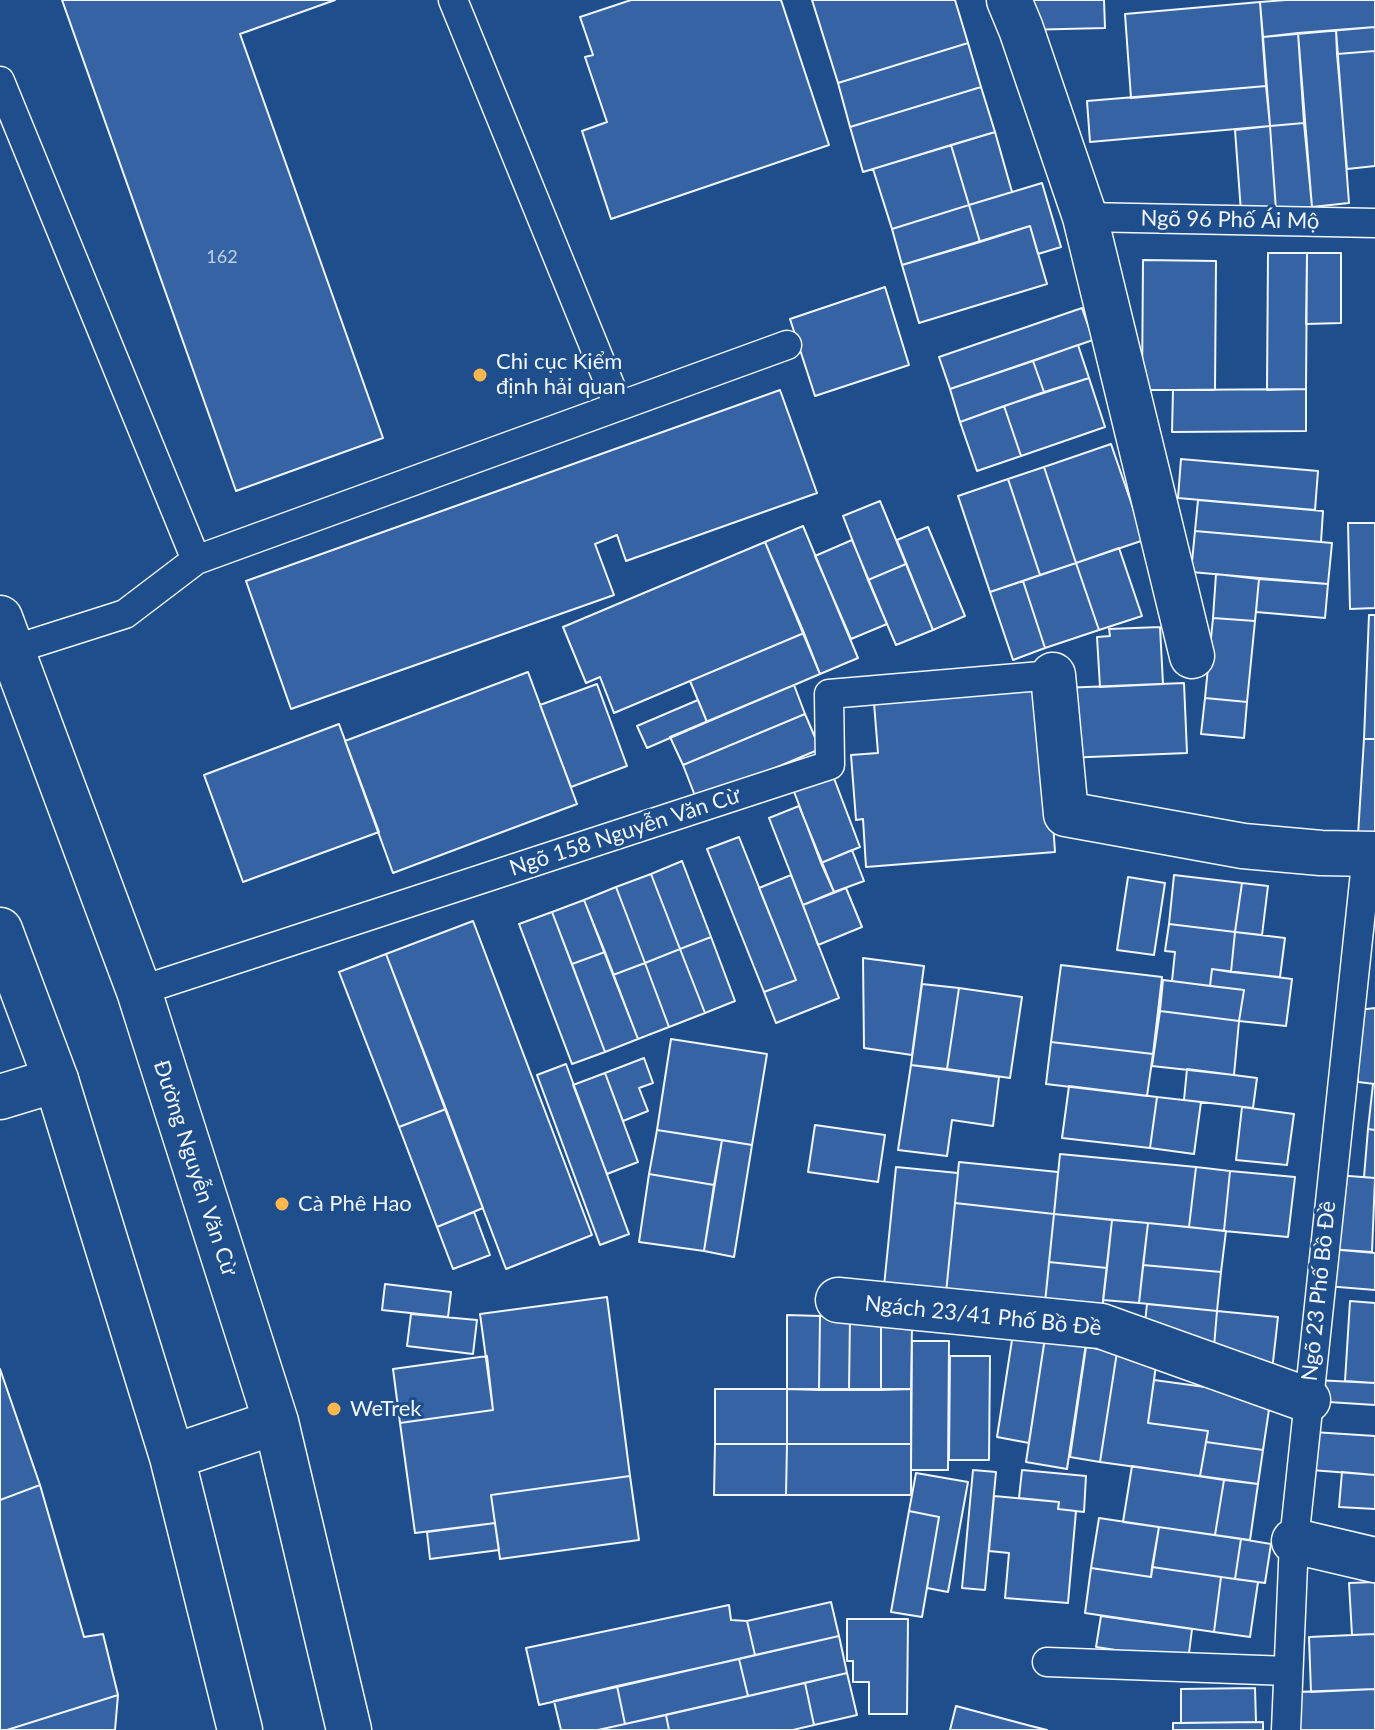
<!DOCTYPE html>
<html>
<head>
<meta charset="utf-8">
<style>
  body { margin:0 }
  canvas { display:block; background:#1f4e8c }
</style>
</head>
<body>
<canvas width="1375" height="1730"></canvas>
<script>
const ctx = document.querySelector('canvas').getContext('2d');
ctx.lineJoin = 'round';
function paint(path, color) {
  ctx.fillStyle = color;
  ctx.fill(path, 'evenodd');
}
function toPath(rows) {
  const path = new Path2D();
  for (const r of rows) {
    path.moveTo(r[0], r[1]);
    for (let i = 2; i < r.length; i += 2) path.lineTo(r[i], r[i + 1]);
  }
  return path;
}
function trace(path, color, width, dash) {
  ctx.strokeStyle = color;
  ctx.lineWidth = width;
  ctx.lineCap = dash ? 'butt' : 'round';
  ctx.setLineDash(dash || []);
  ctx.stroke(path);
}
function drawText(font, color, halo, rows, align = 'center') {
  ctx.font = font + ' Lato,sans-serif';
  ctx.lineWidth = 6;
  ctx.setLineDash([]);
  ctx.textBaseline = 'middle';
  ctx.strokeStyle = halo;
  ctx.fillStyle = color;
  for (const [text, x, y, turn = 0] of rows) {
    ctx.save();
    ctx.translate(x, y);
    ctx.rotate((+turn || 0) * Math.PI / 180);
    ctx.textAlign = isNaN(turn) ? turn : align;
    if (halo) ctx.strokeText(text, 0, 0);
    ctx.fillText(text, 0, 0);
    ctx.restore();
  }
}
const building = toPath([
  [62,0,335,0,240,34,383,438,236,491,62,0],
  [631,0,781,0,829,145,611,219,582,131,607,122,585,57,593,55,580,17,631,0],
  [812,0,955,0,968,43,838,83,812,0],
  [1022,0,1104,0,1105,28,1023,30,1022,0],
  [1286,0,1375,0,1375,27,1263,37,1260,2,1286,0],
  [1260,2,1266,86,1131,98,1125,14,1260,2],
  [1375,27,1375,51,1337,54,1336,30,1375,27],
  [1336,30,1349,203,1312,207,1298,33,1336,30],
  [1298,33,1304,123,1270,126,1263,37,1298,33],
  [968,43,981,87,850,127,838,83,968,43],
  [1375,51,1375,166,1347,169,1337,54,1375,51],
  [1266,86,1270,126,1090,142,1087,101,1266,86],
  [981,87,995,132,863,172,850,127,981,87],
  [1304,123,1312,207,1276,210,1270,126,1304,123],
  [1270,126,1276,210,1241,212,1235,130,1270,126],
  [995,132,1012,192,969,205,951,145,995,132],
  [951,145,969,205,892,229,873,169,951,145],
  [1042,183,1061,247,1038,254,1030,226,980,242,969,205,1042,183],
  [969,205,980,242,902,265,892,229,969,205],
  [1030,226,1047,284,919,323,902,265,1030,226],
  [1268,253,1307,253,1306,389,1267,390,1268,253],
  [1307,253,1341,253,1341,323,1306,324,1307,253],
  [1143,260,1216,261,1215,390,1142,390,1143,260],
  [885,287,909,365,815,396,790,319,885,287],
  [1082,308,1093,340,950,389,939,357,1082,308],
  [1078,345,1089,378,1044,392,1033,361,1078,345],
  [1033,361,1044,392,960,422,950,389,1033,361],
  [1089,378,1105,427,1021,456,1004,406,1089,378],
  [1306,389,1306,431,1172,432,1173,390,1306,389],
  [780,390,817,493,626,561,617,535,595,544,614,595,291,709,246,581,780,390],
  [1004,406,1021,456,977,471,960,422,1004,406],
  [1111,444,1144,540,1076,563,1044,467,1111,444],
  [1181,459,1318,471,1315,510,1178,498,1181,459],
  [1044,467,1076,563,1040,575,1008,479,1044,467],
  [1008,479,1040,575,990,592,958,496,1008,479],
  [1198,500,1323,511,1321,542,1195,531,1198,500],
  [880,501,906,564,868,580,843,516,880,501],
  [1348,523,1375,523,1375,608,1350,609,1348,523],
  [803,526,858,658,820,674,765,542,803,526],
  [928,527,965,616,933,630,897,540,928,527],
  [1195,531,1332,543,1328,584,1191,572,1195,531],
  [852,540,887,624,851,639,815,556,852,540],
  [765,542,804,633,614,713,600,677,586,683,563,627,765,542],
  [1119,548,1142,616,1099,630,1076,563,1119,548],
  [1076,563,1099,630,1045,648,1023,581,1076,563],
  [906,564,933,630,896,645,868,580,906,564],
  [1216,574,1259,579,1255,621,1213,618,1216,574],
  [1259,579,1328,584,1325,618,1256,612,1259,579],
  [1023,581,1045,648,1013,660,990,592,1023,581],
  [1369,615,1375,615,1375,739,1364,739,1369,615],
  [1213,618,1255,621,1247,702,1205,698,1213,618],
  [1160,627,1163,684,1100,687,1097,637,1110,636,1109,629,1160,627],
  [804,633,820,674,707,722,690,681,804,633],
  [528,672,577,804,393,873,345,741,528,672],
  [1184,683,1187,753,1065,758,1062,688,1184,683],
  [597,684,627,766,571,787,540,705,597,684],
  [794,685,805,714,683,765,670,737,794,685],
  [1044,689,1055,852,866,867,863,819,856,820,851,755,878,753,874,703,1044,689],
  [1205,698,1247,702,1244,738,1201,734,1205,698],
  [698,700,707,722,647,748,637,726,698,700],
  [805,714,820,749,697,801,683,765,805,714],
  [339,724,379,832,243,882,204,775,339,724],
  [1364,739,1375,739,1375,835,1358,835,1364,739],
  [832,773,860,847,821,863,793,789,832,773],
  [799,806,834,892,803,905,769,818,799,806],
  [739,837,796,980,764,992,707,849,739,837],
  [852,850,864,881,834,892,821,863,852,850],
  [682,861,711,937,680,949,651,874,682,861],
  [651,874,680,949,645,963,616,887,651,874],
  [791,875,839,998,776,1023,764,992,796,980,759,888,791,875],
  [1174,875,1242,883,1235,932,1169,924,1174,875],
  [1128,877,1165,883,1154,955,1117,950,1128,877],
  [1242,883,1268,886,1262,935,1235,932,1242,883],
  [616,887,645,963,613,975,584,900,616,887],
  [846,888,862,927,818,945,803,905,846,888],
  [584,900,605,952,572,964,552,912,584,900],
  [552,912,605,1052,572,1064,519,924,552,912],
  [473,921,592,1235,506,1269,386,954,473,921],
  [1169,924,1235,932,1231,972,1212,969,1210,986,1172,981,1175,952,1165,951,1169,924],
  [1235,932,1285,938,1280,977,1231,972,1235,932],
  [711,937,735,1001,705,1013,680,949,711,937],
  [680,949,705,1013,669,1027,645,963,680,949],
  [605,952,638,1039,605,1052,572,964,605,952],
  [386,954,446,1109,399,1127,339,972,386,954],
  [863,958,924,966,912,1055,864,1048,863,958],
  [645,963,669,1027,638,1039,613,975,645,963],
  [1061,965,1162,977,1153,1054,1051,1042,1061,965],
  [1212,969,1292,979,1286,1026,1239,1021,1244,990,1210,986,1212,969],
  [1163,980,1244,990,1239,1021,1160,1011,1163,980],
  [922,984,959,988,947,1069,911,1065,922,984],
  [959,988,1022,997,1010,1078,947,1069,959,988],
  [1375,1008,1375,1084,1358,1082,1358,1010,1375,1008],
  [1160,1011,1239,1021,1234,1075,1152,1066,1160,1011],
  [671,1039,767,1054,752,1145,657,1130,671,1039],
  [1051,1042,1153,1054,1147,1096,1046,1084,1051,1042],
  [644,1058,653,1083,639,1088,648,1111,623,1121,605,1073,644,1058],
  [566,1064,629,1234,600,1245,537,1075,566,1064],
  [911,1065,999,1077,993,1126,952,1120,947,1156,898,1150,911,1065],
  [1187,1069,1257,1078,1253,1108,1184,1100,1187,1069],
  [605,1073,638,1162,607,1174,573,1085,605,1073],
  [1373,1084,1375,1084,1375,1130,1368,1129,1373,1084],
  [1069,1086,1157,1097,1150,1148,1062,1138,1069,1086],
  [1157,1097,1201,1102,1194,1154,1150,1148,1157,1097],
  [1242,1107,1294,1114,1287,1165,1236,1160,1242,1107],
  [446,1109,483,1208,437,1227,399,1127,446,1109],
  [815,1125,885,1135,878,1182,808,1172,815,1125],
  [1368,1129,1375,1130,1375,1178,1364,1177,1368,1129],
  [657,1130,722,1140,714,1185,649,1174,657,1130],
  [722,1140,752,1145,734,1257,704,1251,722,1140],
  [1060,1154,1196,1167,1189,1227,1054,1214,1060,1154],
  [959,1162,1058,1172,1054,1214,955,1203,959,1162],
  [896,1167,958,1173,945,1303,883,1296,896,1167],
  [1196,1167,1230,1171,1224,1231,1189,1227,1196,1167],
  [1230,1171,1295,1177,1288,1237,1224,1231,1230,1171],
  [649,1174,714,1185,704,1251,639,1242,649,1174],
  [1336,1175,1375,1178,1372,1252,1329,1249,1336,1175],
  [955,1203,1054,1214,1044,1313,945,1303,955,1203],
  [474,1212,490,1255,453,1269,437,1227,474,1212],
  [1054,1214,1112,1220,1107,1268,1049,1262,1054,1214],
  [1112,1220,1148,1223,1139,1303,1103,1300,1112,1220],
  [1148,1223,1226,1231,1221,1272,1143,1265,1148,1223],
  [1329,1249,1375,1253,1375,1290,1326,1286,1329,1249],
  [1049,1262,1107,1268,1101,1319,1044,1313,1049,1262],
  [1143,1265,1221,1272,1217,1311,1139,1303,1143,1265],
  [385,1284,451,1292,448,1317,382,1310,385,1284],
  [607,1297,630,1476,491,1495,495,1523,415,1533,400,1423,493,1410,480,1314,607,1297],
  [1350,1301,1375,1303,1375,1383,1345,1381,1350,1301],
  [1147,1304,1217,1311,1214,1347,1143,1340,1147,1304],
  [1217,1311,1278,1317,1272,1371,1214,1347,1217,1311],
  [411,1314,477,1320,473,1354,407,1346,411,1314],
  [787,1315,820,1316,819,1390,787,1389,787,1315],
  [820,1316,850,1316,849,1390,819,1390,820,1316],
  [850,1316,881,1316,881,1390,849,1390,850,1316],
  [881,1324,912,1324,911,1389,881,1390,881,1324],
  [1014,1327,1046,1331,1029,1443,997,1437,1014,1327],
  [1046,1331,1087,1337,1067,1469,1026,1462,1046,1331],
  [912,1341,949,1341,948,1470,911,1470,912,1341],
  [1086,1347,1117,1352,1100,1462,1070,1457,1086,1347],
  [1117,1352,1157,1358,1148,1423,1208,1431,1200,1476,1100,1462,1117,1352],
  [487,1356,493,1410,400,1423,393,1369,487,1356],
  [950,1356,990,1356,989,1460,949,1460,950,1356],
  [0,1369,40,1485,0,1500,0,1369],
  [1154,1380,1271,1396,1263,1450,1206,1442,1208,1431,1148,1423,1154,1380],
  [1315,1380,1375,1383,1375,1405,1313,1401,1315,1380],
  [715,1389,787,1389,787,1444,715,1444,715,1389],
  [787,1389,911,1389,911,1444,787,1444,787,1389],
  [1313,1432,1375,1436,1375,1475,1311,1470,1313,1432],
  [1206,1442,1263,1450,1258,1484,1200,1476,1206,1442],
  [715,1444,787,1444,786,1495,714,1495,715,1444],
  [787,1444,911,1444,911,1495,786,1495,787,1444],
  [1132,1466,1224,1480,1215,1535,1123,1522,1132,1466],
  [973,1470,996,1472,985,1590,962,1588,973,1470],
  [1022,1470,1086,1476,1084,1512,1058,1509,1059,1502,1019,1498,1022,1470],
  [1342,1472,1375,1475,1375,1509,1339,1507,1342,1472],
  [916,1473,968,1482,948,1592,927,1588,939,1517,909,1511,916,1473],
  [630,1476,639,1540,500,1559,491,1495,630,1476],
  [1224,1480,1258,1484,1250,1540,1215,1535,1224,1480],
  [40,1485,84,1637,103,1634,118,1695,7,1730,0,1730,0,1500,40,1485],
  [994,1496,1059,1502,1058,1509,1076,1511,1068,1603,1005,1598,1009,1553,989,1551,994,1496],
  [909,1511,939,1517,922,1617,891,1612,909,1511],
  [1099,1518,1159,1527,1151,1577,1091,1568,1099,1518],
  [495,1523,499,1550,430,1559,427,1532,495,1523],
  [1159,1527,1241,1539,1235,1579,1152,1567,1159,1527],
  [1241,1539,1271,1544,1265,1583,1235,1579,1241,1539],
  [1152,1567,1221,1577,1214,1632,1085,1613,1091,1568,1151,1577,1152,1567],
  [1221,1577,1258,1582,1250,1637,1214,1632,1221,1577],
  [1375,1582,1375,1634,1352,1635,1349,1583,1375,1582],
  [831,1602,839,1636,755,1655,747,1621,831,1602],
  [729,1605,731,1620,747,1621,755,1655,539,1705,526,1648,729,1605],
  [1101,1616,1192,1629,1188,1661,1096,1647,1101,1616],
  [847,1619,908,1619,907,1714,869,1714,869,1682,853,1682,853,1661,847,1661,847,1619],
  [1375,1634,1375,1689,1311,1692,1309,1637,1375,1634],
  [839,1636,847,1673,748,1696,739,1659,839,1636],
  [739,1659,748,1696,625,1724,617,1686,739,1659],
  [847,1673,857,1715,814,1725,805,1683,847,1673],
  [805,1683,814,1725,793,1730,669,1730,666,1715,805,1683],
  [617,1686,625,1724,598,1730,561,1730,554,1701,617,1686],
  [1255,1688,1256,1722,1181,1723,1181,1689,1255,1688],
  [1375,1689,1375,1730,1298,1730,1296,1692,1375,1689],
  [118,1695,115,1730,7,1730,118,1695],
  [956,1706,1031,1726,1047,1730,950,1730,956,1706],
  [666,1715,669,1730,598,1730,625,1724,666,1715],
  [1263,1722,1263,1730,1173,1730,1173,1723,1263,1722]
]);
paint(building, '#3563a3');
trace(building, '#f2f6ff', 2);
const service = toPath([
  [453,0,618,405],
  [0,81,196,560],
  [1085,217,1375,223],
  [12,650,125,614,196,560,787,345],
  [139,991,830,765,829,694,1053,675],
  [1047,1662,1288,1671],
  [1286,1730,1294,1541,1367,854]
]);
const minor = toPath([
  [1009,0,1021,29,1085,217,1192,656],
  [1053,675,1066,814,1243,846,1321,853,1375,854],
  [0,1097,56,1080],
  [838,1300,1101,1326,1308,1400],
  [1294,1541,1375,1560]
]);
const primary = toPath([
  [0,618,139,991,276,1422,349,1730],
  [0,930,56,1080,172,1457,240,1730],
  [172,1457,276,1422]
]);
trace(service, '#f2f6ff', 31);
trace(minor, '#f2f6ff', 47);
trace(primary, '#f2f6ff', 47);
trace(service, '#1f4e8c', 28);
trace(minor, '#1f4e8c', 44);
trace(primary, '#1f4e8c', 44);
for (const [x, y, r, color] of [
  [480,375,8,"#ffb74d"],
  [282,1204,8,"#ffb74d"],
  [334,1409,8,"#ffb74d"]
]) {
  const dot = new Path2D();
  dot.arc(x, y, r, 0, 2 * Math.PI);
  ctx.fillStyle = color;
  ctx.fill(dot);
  trace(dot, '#1f4e8c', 3);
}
drawText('18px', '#c3d1e8', null, [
  ["162",222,257]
]);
drawText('22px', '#f2f6ff', '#1f4e8c', [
  ["Ngõ 96 Phố Ái Mộ",1230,220,1],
  ["Ngõ 158 Nguyễn Văn Cừ",625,832,-18],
  ["Đường Nguyễn Văn Cừ",195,1168,72],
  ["Ngõ 23 Phố Bồ Đề",1319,1291,-84],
  ["Ngách 23/41 Phố Bồ Đề",983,1316,6]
]);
drawText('22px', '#f2f6ff', '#1f4e8c', [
  ["Chi cục Kiểm",496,362],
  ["định hải quan",496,387],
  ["Cà Phê Hao",298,1204],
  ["WeTrek",350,1409]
], 'left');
</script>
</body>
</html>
